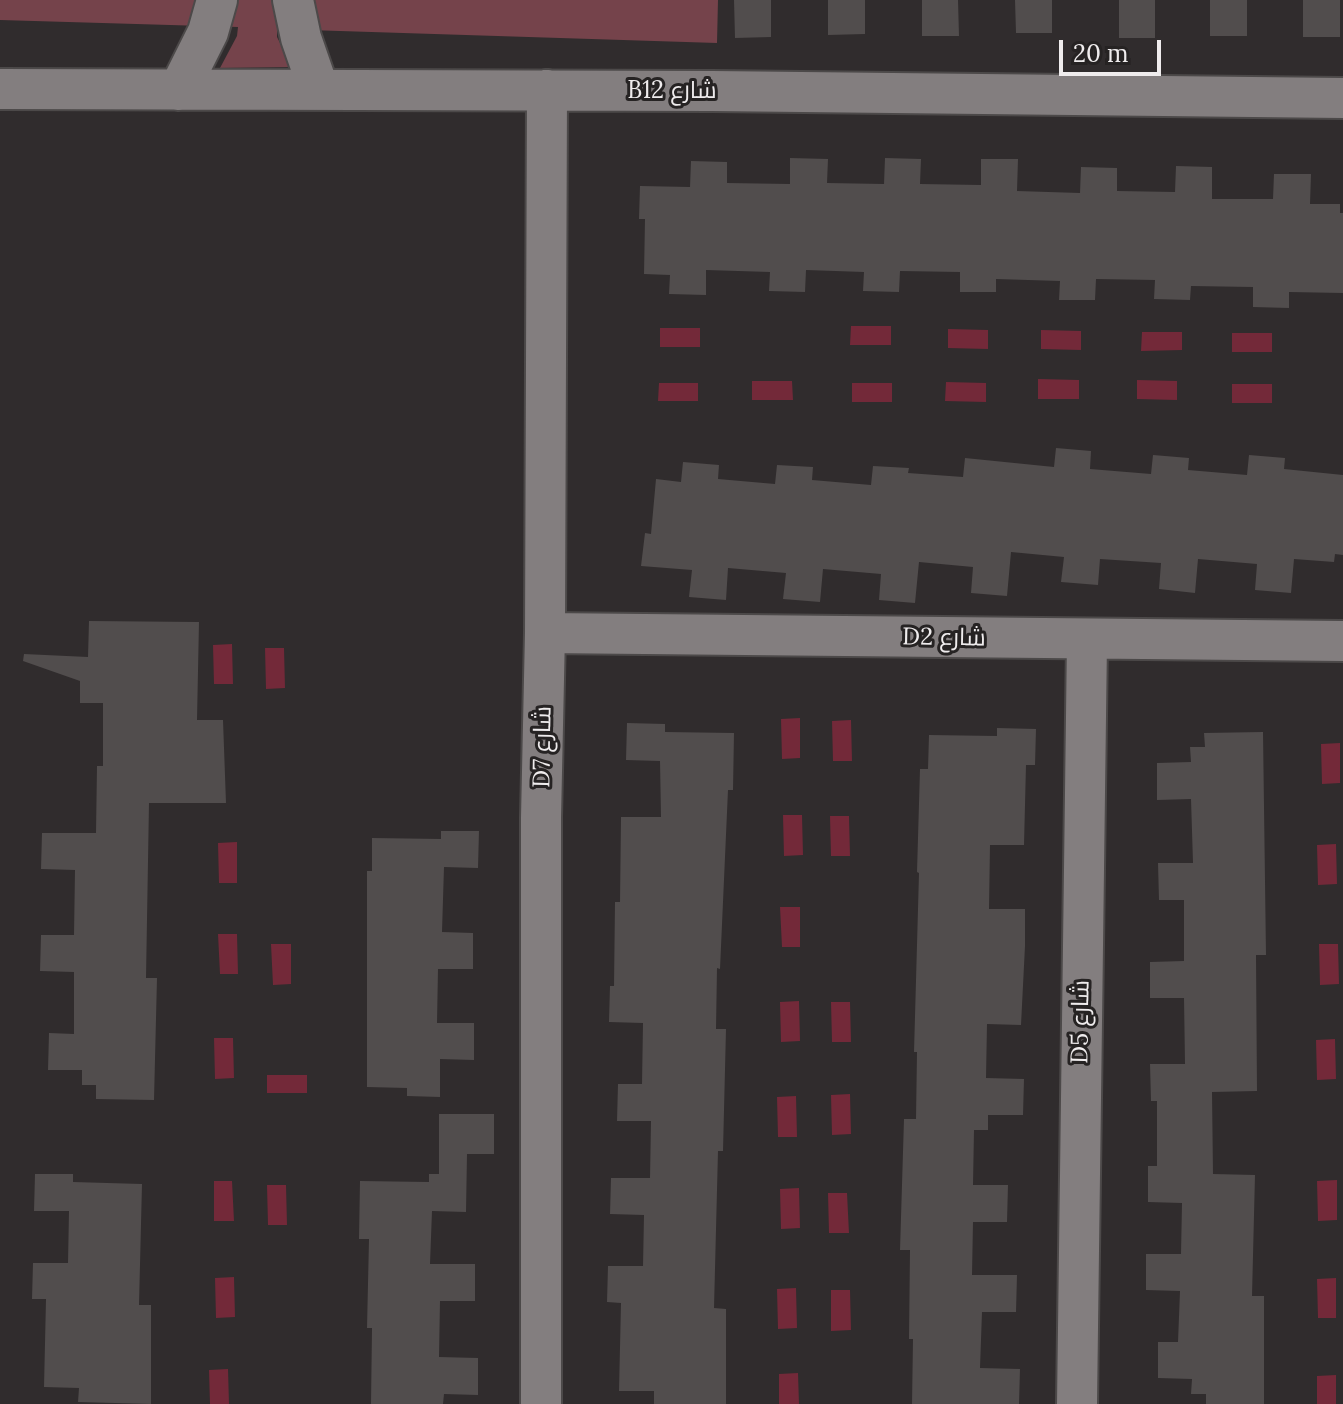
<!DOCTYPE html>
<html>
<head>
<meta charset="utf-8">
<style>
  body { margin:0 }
  #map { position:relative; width:1343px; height:1404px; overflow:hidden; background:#302c2d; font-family:Lora,serif }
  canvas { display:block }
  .scale { position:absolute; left:1059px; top:40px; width:102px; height:36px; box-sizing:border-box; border:4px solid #efeced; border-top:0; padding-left:10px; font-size:24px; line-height:28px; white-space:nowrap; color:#efeced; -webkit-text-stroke:6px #262323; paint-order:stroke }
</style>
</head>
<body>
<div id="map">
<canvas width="1343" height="1404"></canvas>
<div class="scale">20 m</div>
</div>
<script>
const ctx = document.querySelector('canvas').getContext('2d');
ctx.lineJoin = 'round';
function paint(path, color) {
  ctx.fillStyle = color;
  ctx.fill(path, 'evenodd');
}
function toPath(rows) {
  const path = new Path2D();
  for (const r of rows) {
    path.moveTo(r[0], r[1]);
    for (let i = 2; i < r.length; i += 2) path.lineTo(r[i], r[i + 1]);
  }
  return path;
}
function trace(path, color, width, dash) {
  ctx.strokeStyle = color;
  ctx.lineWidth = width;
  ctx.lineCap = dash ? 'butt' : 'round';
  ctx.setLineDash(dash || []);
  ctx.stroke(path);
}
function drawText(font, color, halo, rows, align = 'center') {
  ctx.font = font + ' Lora,Cairo,serif';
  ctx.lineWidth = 6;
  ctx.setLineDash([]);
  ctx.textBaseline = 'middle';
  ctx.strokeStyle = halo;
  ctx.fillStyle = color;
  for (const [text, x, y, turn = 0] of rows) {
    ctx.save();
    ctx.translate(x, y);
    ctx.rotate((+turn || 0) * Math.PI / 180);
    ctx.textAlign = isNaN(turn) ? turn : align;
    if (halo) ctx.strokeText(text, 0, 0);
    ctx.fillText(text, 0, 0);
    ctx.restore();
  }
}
paint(toPath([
  [0,0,718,0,717,43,277,29,277,37,292,67,220,68,237,36,238,27,0,20]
]), '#75434b');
paint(toPath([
  [851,326,891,326,891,345,850,345],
  [660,328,700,328,700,347,660,347],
  [948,329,988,330,988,349,948,348],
  [1041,330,1081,331,1081,350,1041,349],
  [1142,332,1182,332,1182,350,1141,351],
  [1232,333,1272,333,1272,352,1232,352],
  [1038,379,1079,380,1079,399,1038,399],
  [1137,380,1177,381,1177,400,1137,399],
  [752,381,792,381,793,400,752,400],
  [946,382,986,383,986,402,945,401],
  [659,383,698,383,698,401,658,401],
  [852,383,892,383,892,402,852,402],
  [1232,384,1272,384,1272,403,1232,403],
  [232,644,233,684,214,684,213,645],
  [265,648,284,648,285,688,266,689],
  [800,718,800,758,782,759,781,719],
  [851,720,852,761,833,761,832,721],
  [1340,743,1340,783,1322,784,1321,744],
  [783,815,802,815,803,855,784,856],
  [830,816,849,816,850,856,831,856],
  [237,842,237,883,219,883,218,843],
  [1336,844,1337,884,1318,885,1317,845],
  [780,907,800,907,800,947,782,947],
  [218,934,237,934,238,974,220,974],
  [271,944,291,944,291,984,273,985],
  [1319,944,1338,944,1339,984,1320,985],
  [799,1001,800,1041,781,1042,780,1002],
  [831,1002,850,1002,851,1042,832,1042],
  [214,1038,233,1038,234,1078,215,1079],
  [1335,1039,1336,1079,1317,1080,1316,1040],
  [267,1075,307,1075,307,1093,267,1093],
  [850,1094,851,1134,832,1135,831,1095],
  [796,1096,797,1137,778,1137,777,1097],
  [1337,1180,1337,1220,1318,1221,1317,1181],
  [214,1181,232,1181,234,1221,214,1221],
  [267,1185,286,1185,287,1225,268,1225],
  [799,1188,800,1228,781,1229,780,1189],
  [828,1193,847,1193,849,1233,829,1233],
  [234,1277,235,1317,216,1318,215,1278],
  [1336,1278,1336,1318,1318,1318,1317,1279],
  [796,1288,797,1328,778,1329,777,1289],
  [831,1290,850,1290,851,1330,831,1331],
  [228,1369,229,1404,210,1404,209,1370],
  [798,1373,799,1404,779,1404,779,1374],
  [1336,1375,1336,1404,1317,1404,1317,1376]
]), '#732939');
paint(toPath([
  [734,0,771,0,771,37,735,38],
  [828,0,865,0,865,34,828,35],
  [922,0,958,0,959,36,922,36],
  [1015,0,1052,0,1052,33,1016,33],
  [1119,0,1155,0,1155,38,1119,38],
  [1210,0,1247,0,1247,36,1210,36],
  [1303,0,1340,0,1340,37,1303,37],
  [790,158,828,159,827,183,884,184,885,158,921,159,920,184,981,185,981,159,1018,159,1017,191,1080,193,1081,167,1117,168,1117,191,1175,192,1176,166,1212,167,1212,199,1273,199,1274,174,1311,174,1310,204,1340,204,1340,213,1343,213,1343,293,1289,292,1289,308,1253,307,1253,287,1191,286,1190,300,1154,299,1155,280,1096,279,1095,300,1059,300,1060,281,996,279,996,292,960,292,960,272,900,271,899,292,863,291,864,272,806,270,805,292,769,291,770,272,706,270,706,295,669,294,670,275,644,274,645,219,639,219,640,186,690,187,691,161,727,162,727,183,790,184],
  [1056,448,1091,451,1090,469,1151,474,1153,455,1189,458,1188,470,1247,475,1249,455,1285,458,1284,469,1343,475,1343,555,1335,554,1334,562,1294,559,1291,593,1255,590,1257,564,1198,559,1195,593,1159,589,1161,563,1100,559,1098,585,1061,582,1064,557,1011,552,1007,596,971,593,973,567,919,562,915,603,879,600,881,574,823,569,820,602,783,599,786,573,728,568,726,600,689,597,692,570,641,566,645,533,651,534,656,479,681,482,683,462,719,465,718,479,775,484,777,465,813,467,812,480,871,485,873,466,909,468,908,473,963,477,965,458,1054,467],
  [89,621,199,622,197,720,223,720,226,803,149,803,146,978,157,978,154,1100,96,1099,96,1085,82,1085,82,1070,48,1070,49,1033,74,1034,74,972,40,971,41,935,74,935,75,870,41,869,42,833,96,833,97,766,103,766,103,703,80,703,80,681,23,661,24,654,88,657],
  [627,723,665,724,665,732,734,733,733,790,728,790,720,969,717,968,716,1029,726,1029,723,1151,718,1151,714,1308,726,1309,726,1404,654,1404,654,1391,619,1391,621,1303,607,1302,608,1266,643,1266,644,1215,610,1214,611,1178,650,1178,651,1121,617,1121,618,1084,642,1084,643,1023,609,1022,610,986,614,986,615,902,620,902,621,817,661,817,660,761,626,760],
  [997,728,1036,729,1035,765,1026,765,1024,845,990,845,989,909,1025,909,1025,946,1021,1025,987,1024,986,1078,1024,1079,1023,1115,988,1115,988,1130,974,1130,973,1185,1008,1185,1007,1222,973,1222,972,1275,1017,1275,1016,1312,982,1312,980,1368,1020,1369,1019,1404,912,1404,913,1339,909,1339,910,1250,900,1250,904,1119,916,1119,917,1052,914,1052,919,873,917,872,920,769,928,769,929,735,997,736],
  [1263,732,1266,955,1256,955,1257,1091,1212,1092,1213,1174,1255,1175,1252,1296,1264,1296,1264,1404,1206,1404,1206,1394,1191,1394,1192,1379,1158,1378,1158,1342,1178,1342,1180,1291,1146,1290,1146,1254,1181,1254,1182,1203,1148,1202,1148,1166,1157,1166,1157,1101,1151,1101,1150,1064,1185,1064,1184,998,1150,998,1150,962,1184,961,1184,900,1159,900,1158,863,1193,863,1191,799,1157,800,1157,763,1191,762,1190,747,1205,747,1204,733],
  [441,831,479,831,478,868,444,867,442,932,473,933,473,969,438,969,437,1023,474,1023,474,1060,440,1059,440,1097,407,1096,407,1088,367,1087,367,871,372,871,372,838,441,839],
  [439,1114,494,1114,494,1154,467,1154,466,1212,432,1211,430,1264,475,1264,475,1301,440,1301,439,1357,478,1358,478,1395,444,1394,443,1404,371,1404,372,1328,367,1328,369,1239,359,1239,360,1181,429,1182,429,1174,439,1174],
  [35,1174,73,1174,73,1182,142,1184,139,1305,151,1305,151,1404,78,1402,79,1388,44,1387,46,1299,32,1299,33,1263,68,1263,69,1211,34,1211]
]), '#514d4d');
const minor = toPath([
  [293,0,301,38,319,90],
  [0,89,712,91,1343,98],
  [179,90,208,32,217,0],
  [545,633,1343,641],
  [541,1404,541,818,545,633,547,90],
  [1077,1404,1087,640]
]);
trace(minor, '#4c4949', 44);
trace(minor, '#837e7f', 40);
drawText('24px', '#efeced', '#262323', [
  ["B12 شارع",672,91],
  ["D2 شارع",944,638,1],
  ["D7 شارع",543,747,-89],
  ["D5 شارع",1081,1022,-89]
]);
</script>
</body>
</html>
